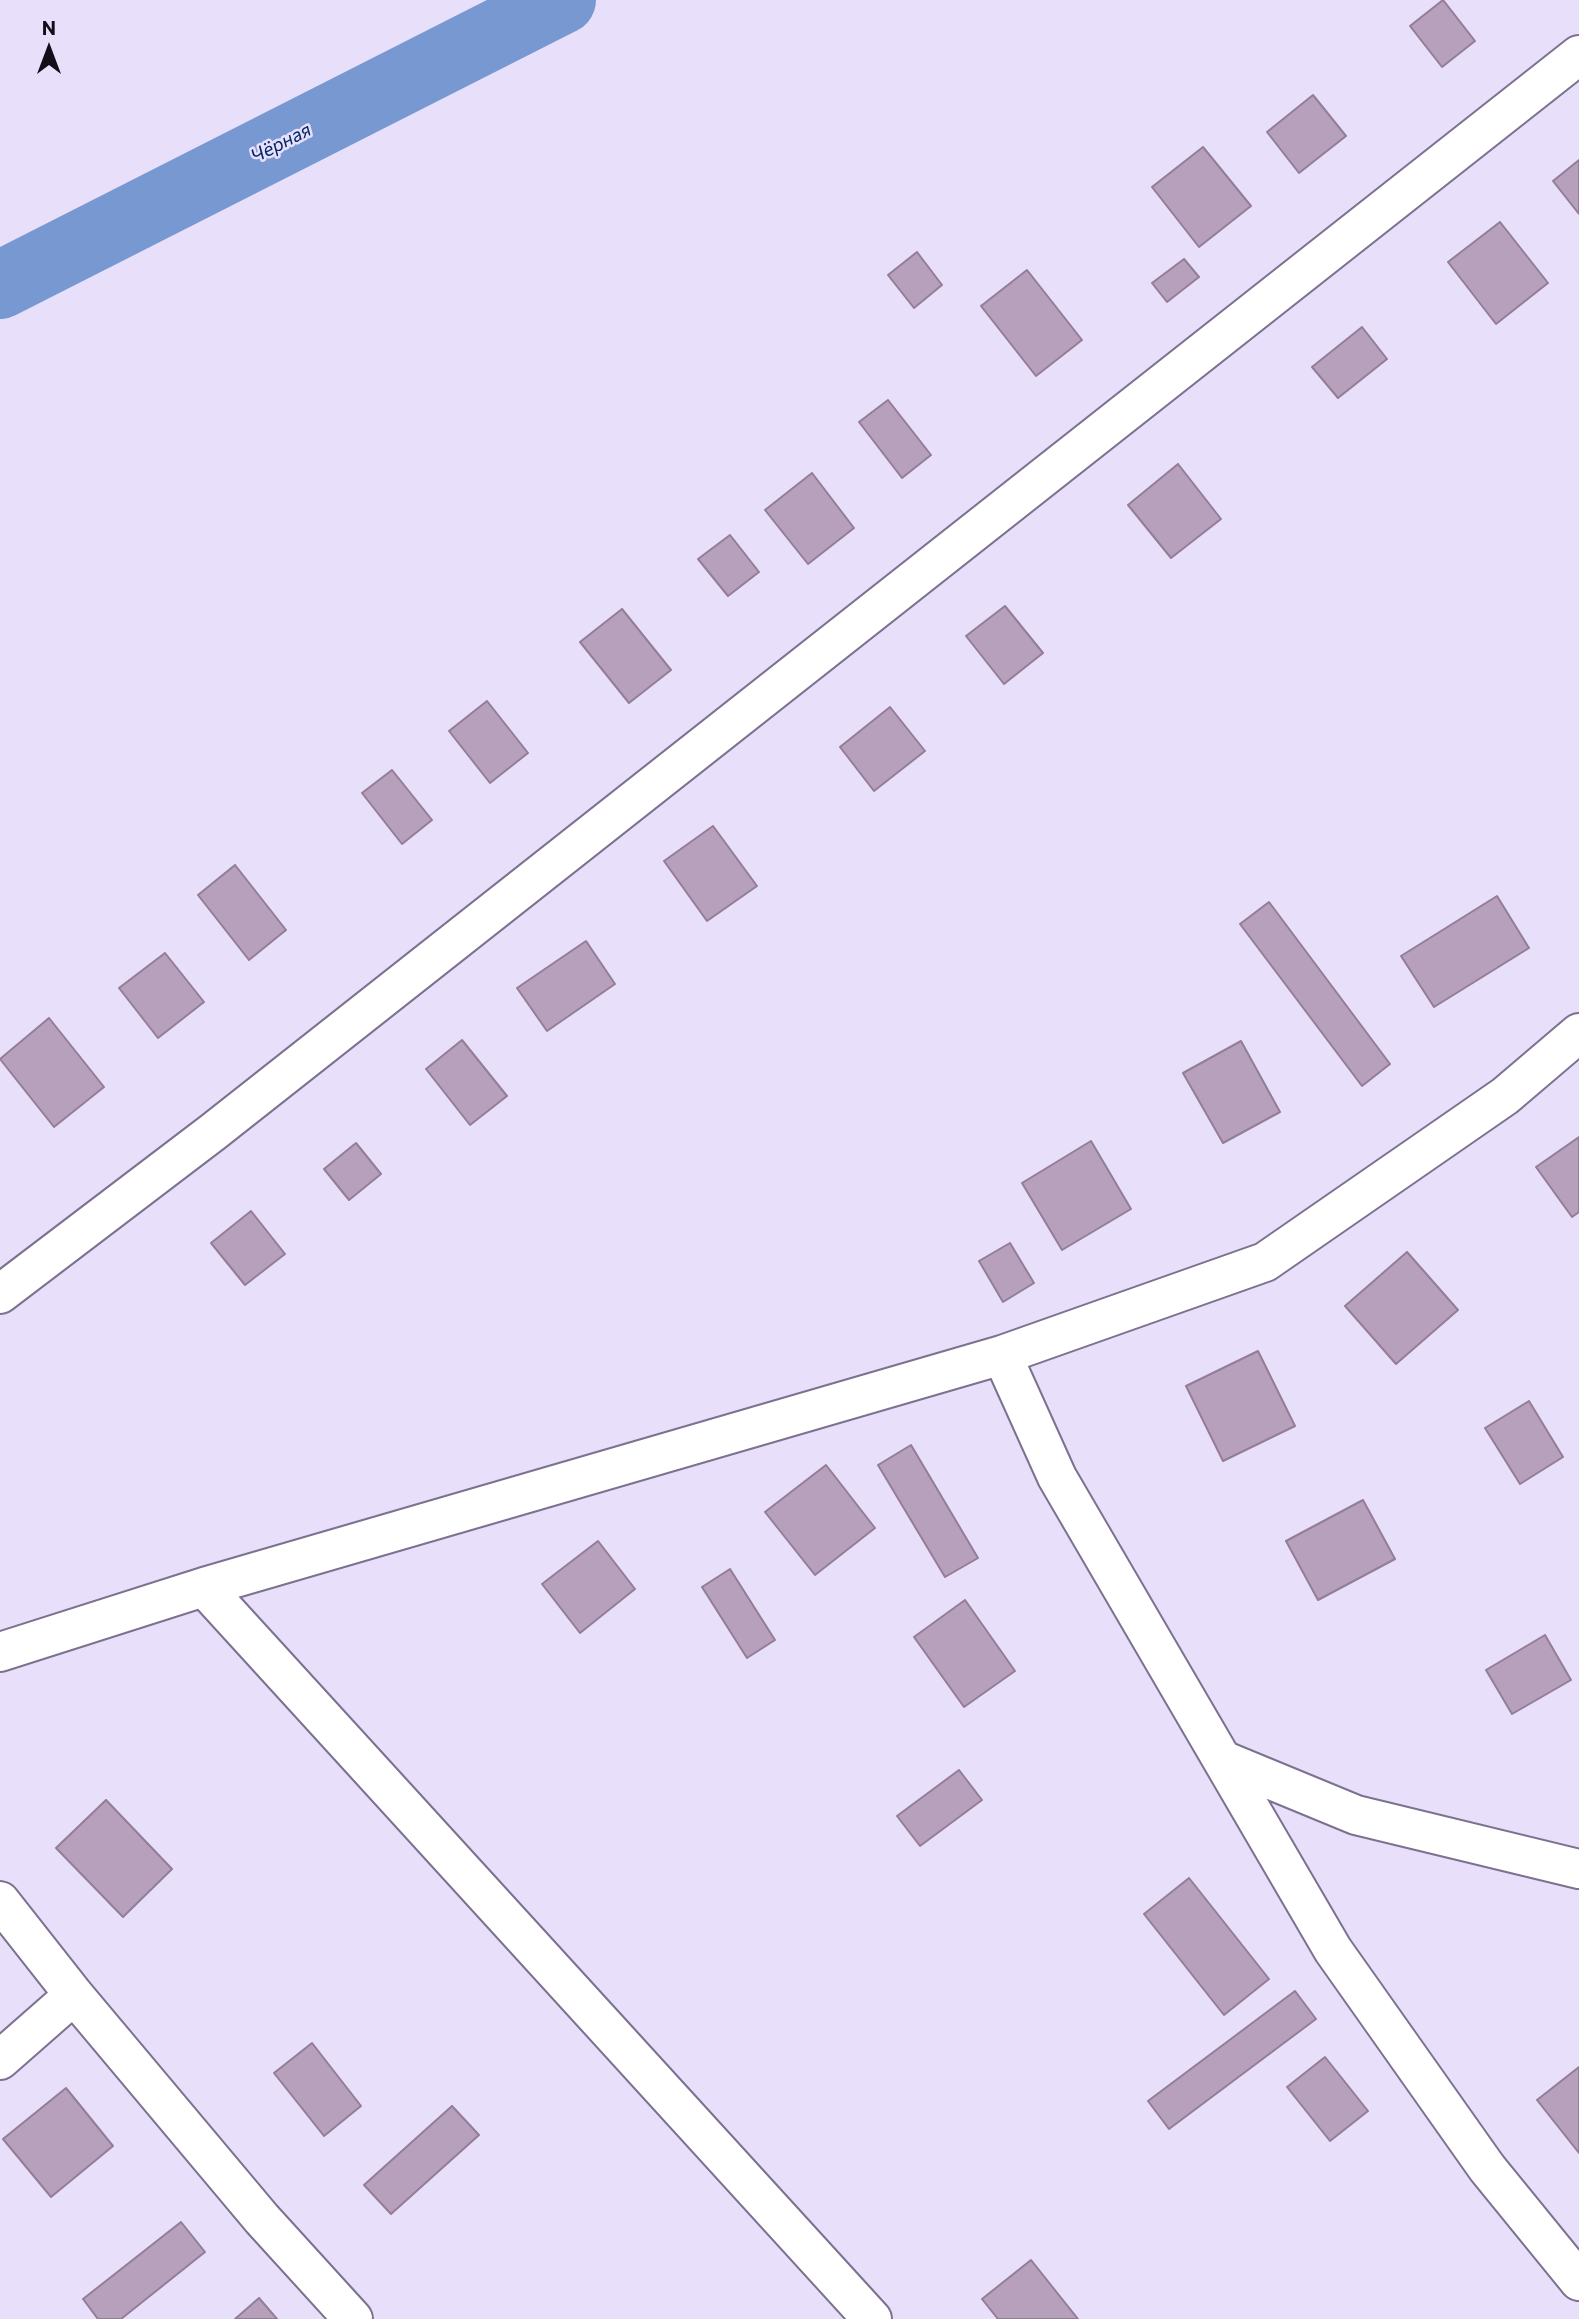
<!DOCTYPE html>
<meta charset="utf-8">
<style>
body{margin:0}
#map{position:relative;width:1579px;height:2319px;overflow:hidden;background:#e8dffa;font-family:Commissioner,sans-serif}
canvas{display:block}
.north{position:absolute;left:14px;top:14px;width:70px;height:70px;-webkit-text-stroke:5px #e8dffa;paint-order:stroke;rotate:0deg;font-size:19px;font-weight:700;line-height:28px;text-align:center;color:#120d19}
.north::after{content:'';display:block;margin:auto;width:24px;height:32px;background:#120d19;clip-path:polygon(50% 0,100% 100%,50% 72%,0 100%)}
</style>
<div id="map">
<canvas width="1579" height="2319"></canvas>
<div class="north">N</div>
</div>
<script>
const context = document.querySelector('canvas').getContext('2d');
context.lineJoin = 'round';
function poly(rows) {
  const path = new Path2D();
  for (const r of rows) {
    path.moveTo(r[0], r[1]);
    for (let i = 2; i < r.length; i += 2) path.lineTo(r[i], r[i + 1]);
  }
  return path;
}
function strokePath(path, color, width, dash) {
  context.strokeStyle = color;
  context.lineWidth = width;
  context.lineCap = dash ? 'butt' : 'round';
  context.setLineDash(dash || []);
  context.stroke(path);
}
function fillPath(path, color) {
  context.fillStyle = color;
  context.fill(path, 'evenodd');
}
function write(font, color, halo, rows, align = 'center') {
  context.font = font + ' Commissioner,sans-serif';
  context.lineWidth = 5;
  context.setLineDash([]);
  context.textBaseline = 'middle';
  context.strokeStyle = halo;
  context.fillStyle = color;
  for (const [text, x, y, turn = 0] of rows) {
    context.save();
    context.translate(x, y);
    context.rotate((+turn || 0) * Math.PI / 180);
    context.textAlign = isNaN(turn) ? turn : align;
    if (halo) context.strokeText(text, 0, 0);
    context.fillText(text, 0, 0);
    context.restore();
  }
}
const river = poly([
 [0,285,562,0]
]);
const building = poly([
 [1443,0,1475,41,1442,67,1410,26,1443,0],
 [1313,95,1346,136,1299,173,1267,132,1313,95],
 [1203,147,1251,206,1199,247,1152,187,1203,147],
 [1579,160,1579,214,1553,181,1579,160],
 [1500,222,1548,283,1496,324,1448,262,1500,222],
 [917,252,942,285,914,308,888,275,917,252],
 [1184,259,1199,277,1167,302,1152,283,1184,259],
 [1027,270,1082,340,1036,376,981,306,1027,270],
 [1362,327,1387,359,1338,398,1312,367,1362,327],
 [888,400,931,455,902,478,859,422,888,400],
 [1178,464,1221,519,1171,558,1128,505,1178,464],
 [812,473,854,528,808,564,765,510,812,473],
 [730,535,759,572,728,596,698,559,730,535],
 [1005,606,1043,653,1004,684,966,636,1005,606],
 [622,609,671,670,629,703,580,642,622,609],
 [487,701,528,753,490,783,449,731,487,701],
 [890,707,925,751,874,791,840,747,890,707],
 [392,770,432,820,402,844,362,793,392,770],
 [713,826,757,886,707,921,664,861,713,826],
 [235,865,286,930,249,960,198,895,235,865],
 [1497,896,1529,948,1434,1007,1401,956,1497,896],
 [1269,902,1390,1064,1362,1086,1240,924,1269,902],
 [586,941,615,984,547,1031,517,988,586,941],
 [165,953,204,1002,158,1038,119,988,165,953],
 [49,1018,104,1087,54,1127,0,1059,49,1018],
 [462,1040,507,1096,470,1125,426,1069,462,1040],
 [1241,1041,1280,1112,1223,1143,1183,1073,1241,1041],
 [1579,1137,1579,1212,1572,1217,1536,1167,1579,1137],
 [1091,1141,1131,1209,1062,1250,1022,1183,1091,1141],
 [356,1143,381,1174,349,1200,324,1169,356,1143],
 [251,1211,285,1254,245,1285,211,1243,251,1211],
 [1010,1243,1034,1283,1003,1302,979,1261,1010,1243],
 [1407,1252,1458,1310,1396,1364,1345,1306,1407,1252],
 [1258,1351,1295,1426,1223,1461,1186,1386,1258,1351],
 [1529,1401,1563,1457,1520,1484,1485,1428,1529,1401],
 [911,1445,978,1558,945,1577,878,1465,911,1445],
 [826,1465,875,1528,815,1575,765,1512,826,1465],
 [1363,1500,1395,1559,1318,1600,1286,1541,1363,1500],
 [598,1541,635,1589,580,1633,542,1584,598,1541],
 [730,1569,775,1640,747,1658,702,1587,730,1569],
 [965,1600,1015,1671,964,1707,914,1637,965,1600],
 [1545,1635,1571,1680,1512,1714,1486,1670,1545,1635],
 [959,1770,982,1800,920,1846,897,1816,959,1770],
 [106,1800,172,1869,123,1917,56,1848,106,1800],
 [1189,1878,1269,1979,1224,2015,1144,1914,1189,1878],
 [1295,1991,1316,2019,1169,2129,1148,2101,1295,1991],
 [312,2043,361,2106,324,2136,274,2073,312,2043],
 [1325,2057,1368,2111,1330,2141,1287,2087,1325,2057],
 [1579,2067,1579,2153,1537,2100,1579,2067],
 [66,2088,113,2146,51,2197,3,2139,66,2088],
 [452,2106,479,2135,391,2214,364,2185,452,2106],
 [181,2222,205,2252,121,2319,98,2319,83,2299,181,2222],
 [1031,2260,1078,2319,998,2319,982,2299,1031,2260],
 [259,2298,277,2319,235,2319,259,2298]
]);
const minor = poly([
 [1002,1355,1057,1477,1333,1950,1487,2168,1579,2281],
 [204,1587,872,2319],
 [0,1652,204,1587,1002,1355,1265,1262,1505,1096,1579,1033],
 [1225,1761,1356,1815,1579,1869],
 [0,1901,74,1995,262,2219,353,2319],
 [0,2060,74,1995]
]);
const tertiary = poly([
 [0,1294,213,1132,1579,55]
]);
const waterNames = [
 ["Чёрная",281,143,-27]
];
strokePath(river, '#7798d1', 68);
fillPath(building, '#b7a0bb');
strokePath(building, '#937d97', 2);
strokePath(minor, '#7c718f', 42);
strokePath(tertiary, '#7c718f', 42);
strokePath(minor, '#fff', 38);
strokePath(tertiary, '#fff', 38);
write('italic 19px', '#012667', '#e8dffa', waterNames);
</script>
